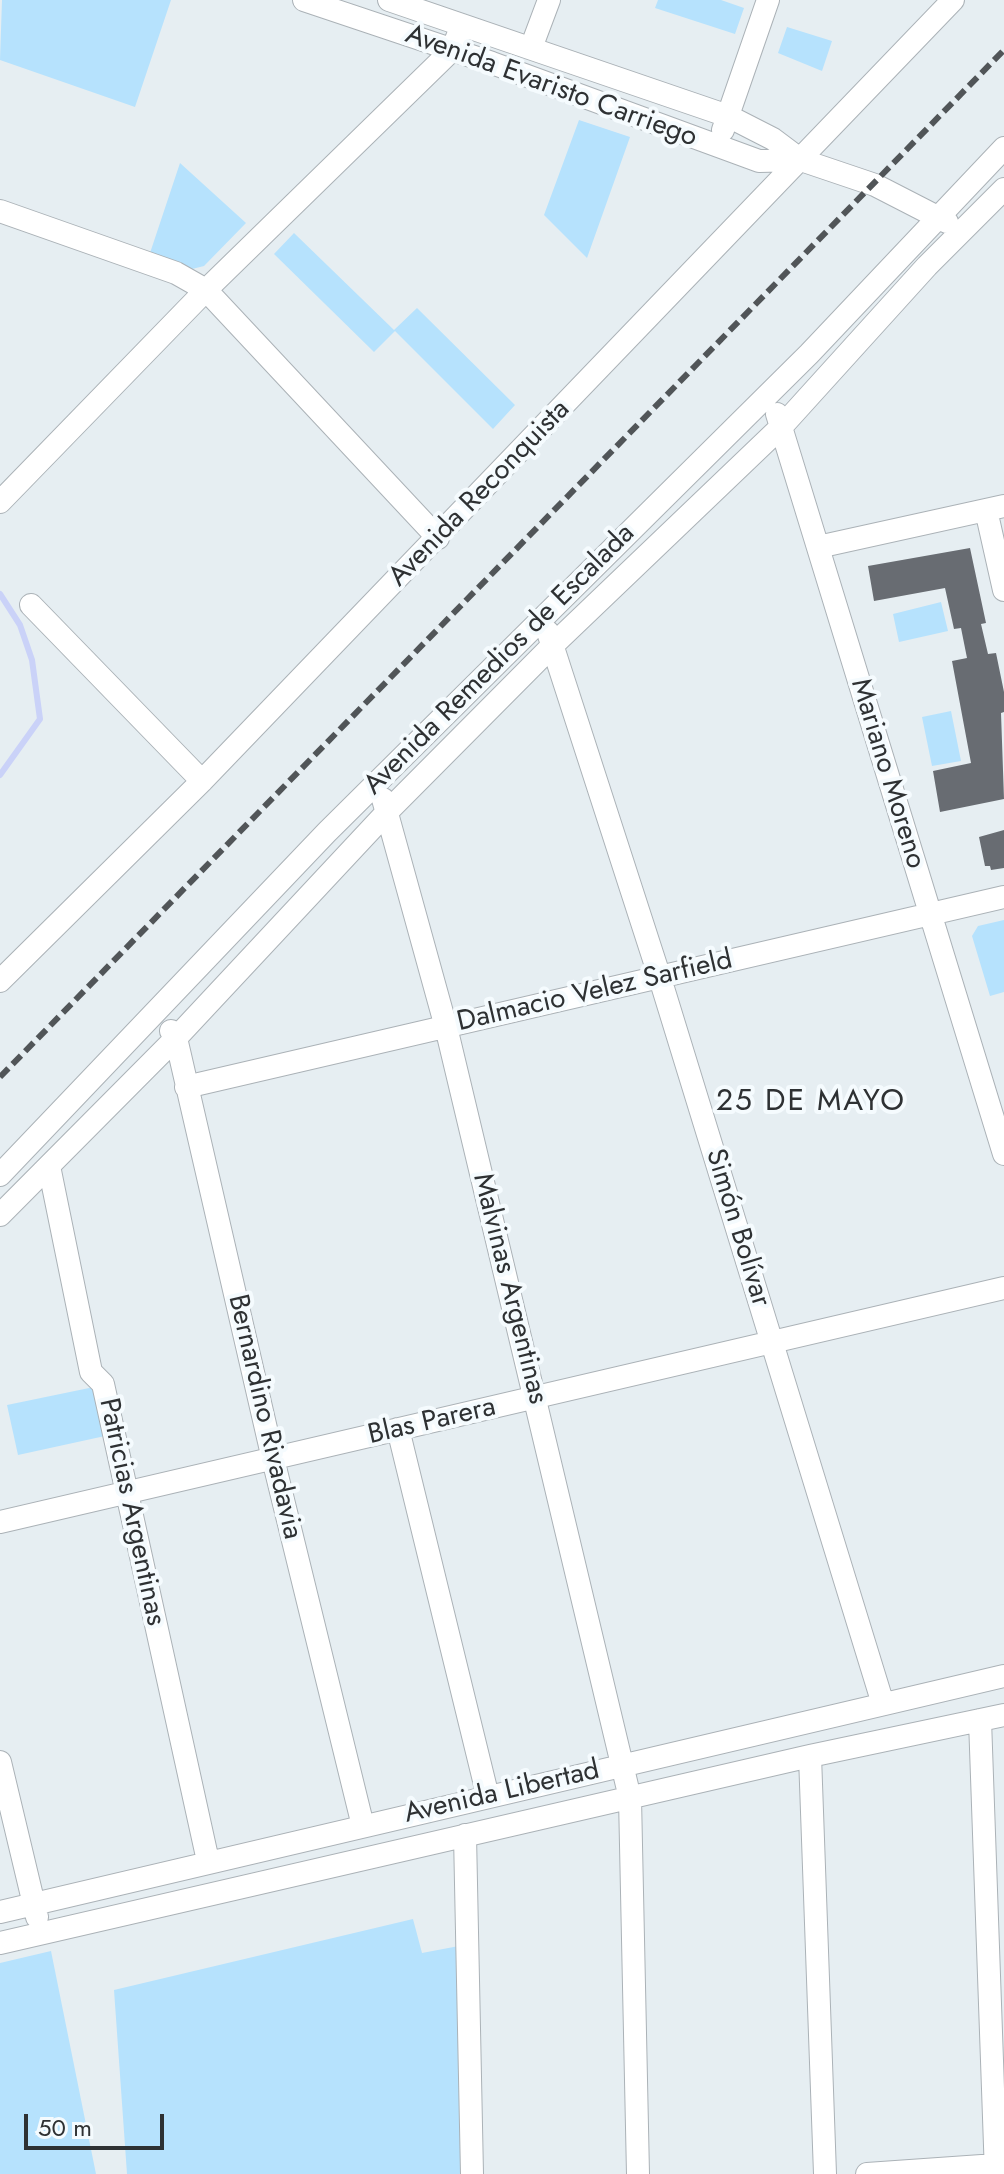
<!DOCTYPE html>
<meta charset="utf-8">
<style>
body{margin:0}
#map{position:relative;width:1004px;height:2174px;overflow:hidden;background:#e6eef2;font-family:Jost,sans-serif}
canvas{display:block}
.scale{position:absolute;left:24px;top:2114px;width:140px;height:36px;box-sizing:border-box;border:4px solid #2e3133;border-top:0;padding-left:10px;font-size:24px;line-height:28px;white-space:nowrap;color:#2e3133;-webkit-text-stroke:6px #f5fbfe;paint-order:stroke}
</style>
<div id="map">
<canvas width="1004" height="2174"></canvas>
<div class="scale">50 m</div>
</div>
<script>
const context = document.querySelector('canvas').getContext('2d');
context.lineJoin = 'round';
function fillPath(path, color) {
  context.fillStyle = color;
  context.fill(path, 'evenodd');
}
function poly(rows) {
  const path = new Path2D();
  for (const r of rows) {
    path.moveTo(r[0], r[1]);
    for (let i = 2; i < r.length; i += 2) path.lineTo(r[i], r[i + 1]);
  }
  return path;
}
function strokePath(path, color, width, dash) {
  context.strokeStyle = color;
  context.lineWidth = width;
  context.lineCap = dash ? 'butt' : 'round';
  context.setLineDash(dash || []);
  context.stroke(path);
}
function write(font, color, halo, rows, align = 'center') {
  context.font = font + ' Jost,sans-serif';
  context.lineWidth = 8;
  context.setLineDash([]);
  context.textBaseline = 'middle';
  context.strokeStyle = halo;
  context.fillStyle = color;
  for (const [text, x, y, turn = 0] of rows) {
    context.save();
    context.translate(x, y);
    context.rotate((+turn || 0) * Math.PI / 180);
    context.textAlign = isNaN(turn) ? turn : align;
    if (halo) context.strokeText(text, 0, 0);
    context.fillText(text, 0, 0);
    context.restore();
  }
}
const green = poly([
 [2,0,171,0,135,107,0,60],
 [658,0,721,0,744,8,735,34,655,8],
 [787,27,832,41,822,71,778,53],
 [579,120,630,137,587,258,544,215],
 [180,163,246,223,204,266,192,269,150,253],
 [294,233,394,330,417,308,515,405,493,429,395,331,374,352,274,254],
 [941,602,948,631,899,642,893,614],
 [951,711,961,761,932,766,922,717],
 [1004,920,1004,992,990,996,972,936,978,926],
 [94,1387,105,1436,18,1455,7,1405],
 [413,1919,422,1953,459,1946,464,2174,127,2174,114,1990],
 [51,1951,96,2174,0,2174,0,1963]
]);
const stream = poly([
 [0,594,20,625,32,660,40,719,0,775]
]);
const building = poly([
 [970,548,986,623,981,624,988,654,996,653,1004,692,1004,712,1001,713,1004,799,940,812,933,771,971,763,952,661,967,658,961,628,954,629,945,588,874,601,868,566],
 [1004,830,1004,868,991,870,990,866,985,866,979,837]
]);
const minor = poly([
 [304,0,492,63,759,161,801,160],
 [389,0,728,116,773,139,801,160,875,185,947,222],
 [531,48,549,0],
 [723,130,768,0],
 [0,211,176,273,206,290,438,538],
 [777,414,1004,1154],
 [0,502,206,290,452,50,462,25],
 [986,510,1004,590],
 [818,547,1004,506],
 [31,605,202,781],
 [548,632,659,975,883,1704],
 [383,799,446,1027,630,1798,638,2174],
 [0,981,202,781,953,0],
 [171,1031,176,1038,273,1459,363,1826],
 [186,1087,1004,897],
 [49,1166,91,1372,103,1384,208,1861],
 [0,1175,327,832,809,354,1004,148],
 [0,1215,176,1038,389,810,554,644,783,425,927,266,1004,189],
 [398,1429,488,1797],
 [0,1522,1004,1288],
 [980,1720,996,2174],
 [810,1756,825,2174],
 [0,1762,37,1917],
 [465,1835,472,2174],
 [0,1912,1004,1676],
 [0,1943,810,1756,1004,1715],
 [867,2174,996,2165]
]);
const rail = poly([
 [0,1077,1004,50]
]);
const streetNames = [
 ["Avenida Evaristo Carriego",551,87,20],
 ["Avenida Reconquista",480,494,-46],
 ["Avenida Remedios de Escalada",500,660,-45],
 ["Mariano Moreno",887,774,73],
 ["Dalmacio Velez Sarfield",595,992,-13],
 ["Simón Bolívar",737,1228,73],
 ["Malvinas Argentinas",509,1289,76],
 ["Bernardino Rivadavia",264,1417,77],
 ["Blas Parera",432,1422,-13],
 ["Patricias Argentinas",131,1512,78],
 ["Avenida Libertad",502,1793,-13]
];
const neighbourhoodNames = [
 ["25 DE MAYO",811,1103]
];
fillPath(green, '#b6e2fd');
strokePath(stream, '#cad2f8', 6);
fillPath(building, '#686c72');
strokePath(minor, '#abb2b7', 24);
strokePath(minor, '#fff', 22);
strokePath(rail, '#515558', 6, [12, 6]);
write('28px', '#2e3133', '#f5fbfe', streetNames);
context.letterSpacing = '2px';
write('30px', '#2e3133', '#f5fbfe', neighbourhoodNames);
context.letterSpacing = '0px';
</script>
